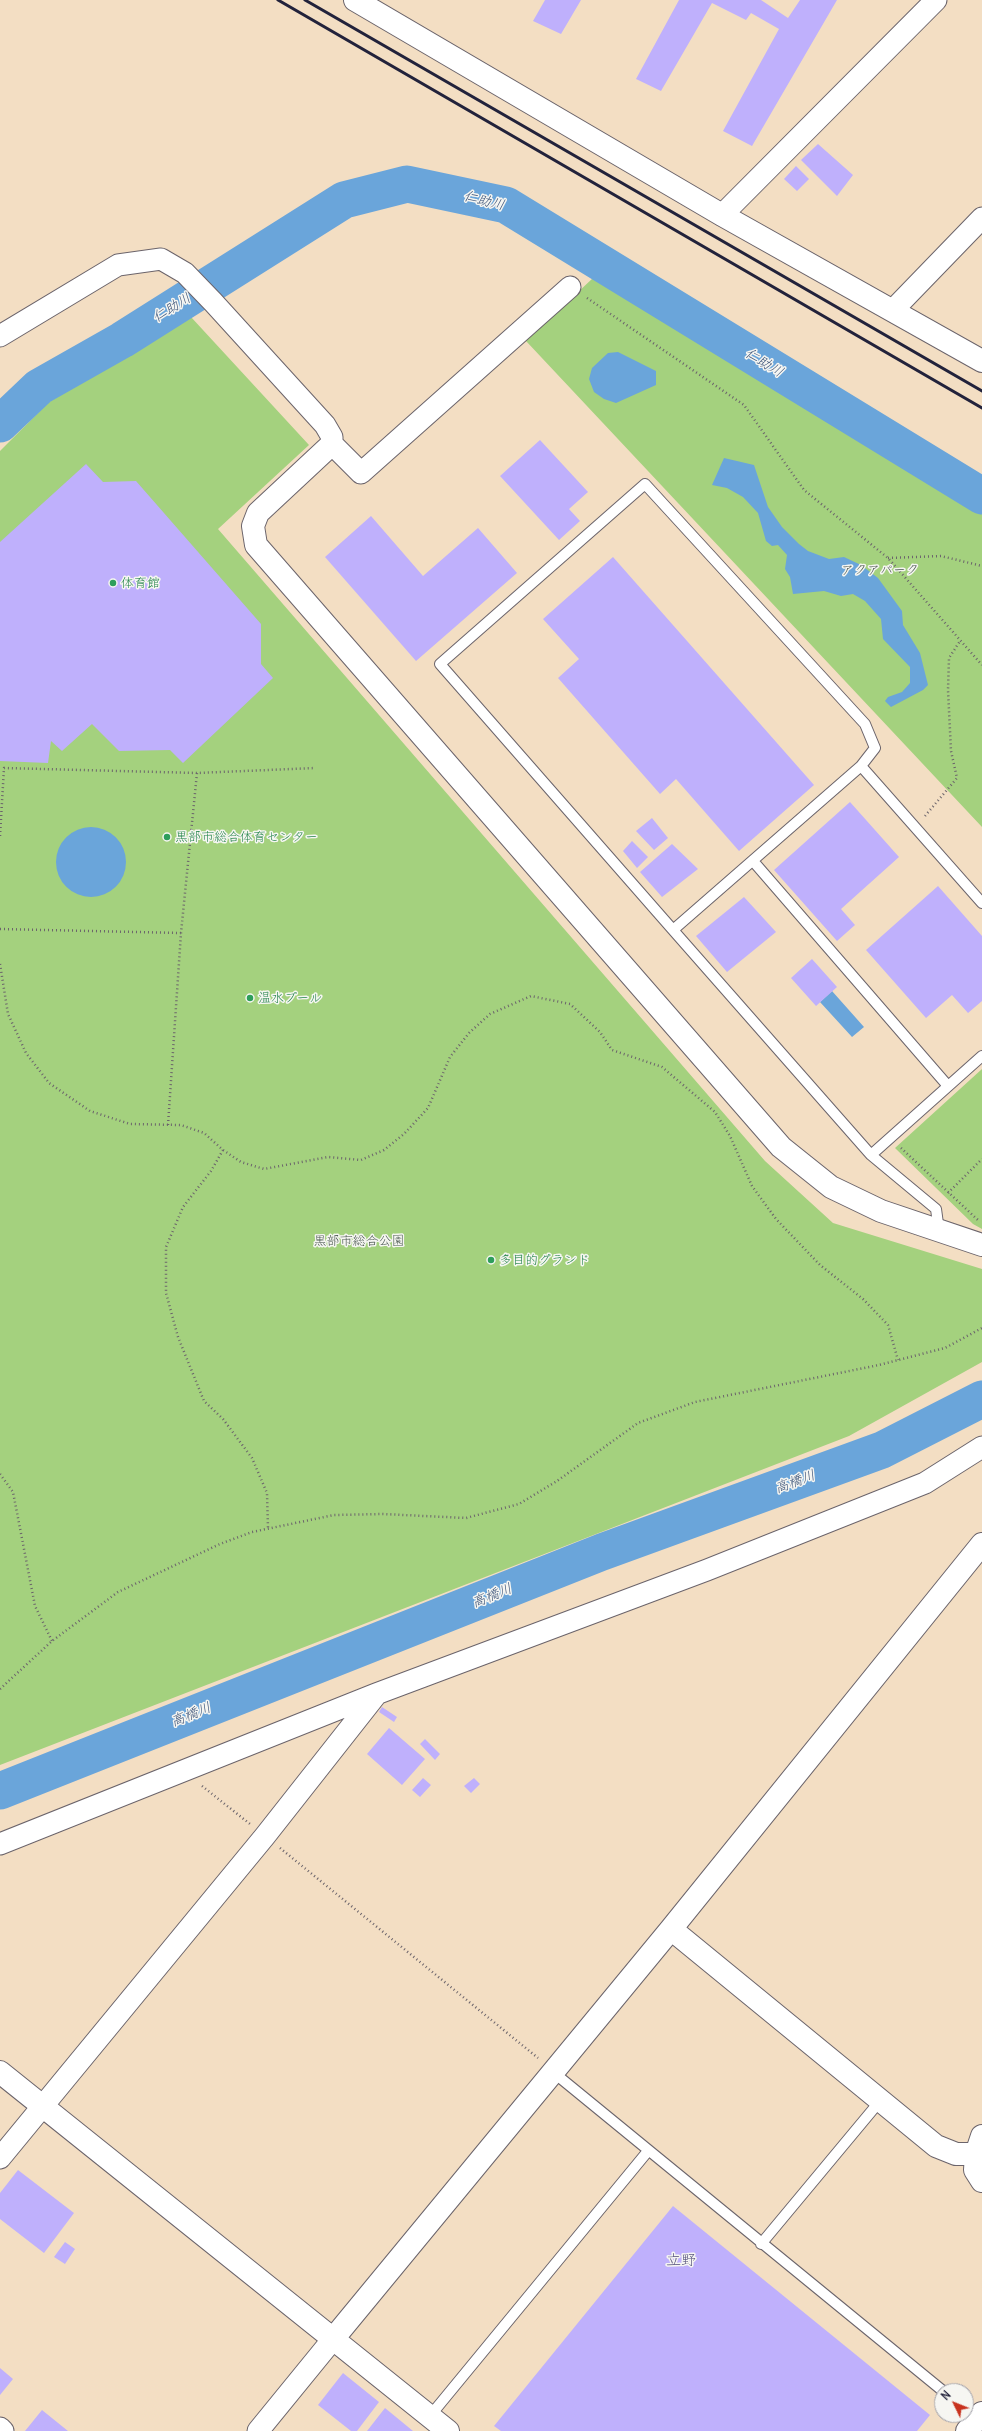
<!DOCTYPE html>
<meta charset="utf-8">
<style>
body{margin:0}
#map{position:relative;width:982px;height:2431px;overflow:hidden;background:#f3dec3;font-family:Delius,sans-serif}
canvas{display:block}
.north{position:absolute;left:934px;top:2383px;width:40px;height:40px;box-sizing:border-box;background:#f6f6f2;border:1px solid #a1a1a9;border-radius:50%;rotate:313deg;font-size:11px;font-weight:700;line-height:16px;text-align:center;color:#22223b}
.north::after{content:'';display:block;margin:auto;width:14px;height:18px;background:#c8321e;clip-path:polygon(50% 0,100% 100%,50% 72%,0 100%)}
</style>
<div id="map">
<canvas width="982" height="2431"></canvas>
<div class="north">N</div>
</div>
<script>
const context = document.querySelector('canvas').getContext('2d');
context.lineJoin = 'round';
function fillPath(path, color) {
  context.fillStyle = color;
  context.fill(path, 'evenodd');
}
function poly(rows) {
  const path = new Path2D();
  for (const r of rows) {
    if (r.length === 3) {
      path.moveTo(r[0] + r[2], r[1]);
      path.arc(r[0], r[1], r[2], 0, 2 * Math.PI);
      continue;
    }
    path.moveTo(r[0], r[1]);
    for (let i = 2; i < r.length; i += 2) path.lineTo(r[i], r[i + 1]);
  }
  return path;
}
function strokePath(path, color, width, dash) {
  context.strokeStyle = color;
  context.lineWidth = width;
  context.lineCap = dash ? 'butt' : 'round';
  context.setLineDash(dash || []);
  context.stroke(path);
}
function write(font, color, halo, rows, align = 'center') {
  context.font = font + ' Delius,"Klee One",sans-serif';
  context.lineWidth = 3;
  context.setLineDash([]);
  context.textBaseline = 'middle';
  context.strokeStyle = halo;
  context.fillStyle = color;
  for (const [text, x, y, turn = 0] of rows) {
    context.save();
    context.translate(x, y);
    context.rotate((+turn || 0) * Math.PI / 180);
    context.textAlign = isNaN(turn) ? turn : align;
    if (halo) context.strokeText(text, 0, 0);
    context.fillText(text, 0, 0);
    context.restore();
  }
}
const green = poly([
 [593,278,982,513,982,827,526,341],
 [191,317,309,445,218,529,765,1161,833,1223,982,1269,982,1362,849,1436,0,1765,0,451,49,402],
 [982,1069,982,1229,973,1224,895,1148]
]);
const water = poly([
 [618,352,656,371,656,385,616,403,604,399,594,392,589,379,592,368,608,353],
 [724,458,754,465,768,507,782,527,799,544,808,551,829,559,844,557,861,565,878,578,902,611,903,625,920,653,928,685,923,690,891,707,885,701,888,697,902,692,910,683,910,667,883,639,881,619,865,601,853,594,841,596,824,591,793,594,790,577,785,569,787,555,778,545,772,546,766,541,758,513,743,497,727,488,712,485],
 [91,862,35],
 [832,991,864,1027,852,1037,820,1002]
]);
const river = poly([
 [0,424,39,387,122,340,344,200,407,184,506,205,982,496],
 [0,1791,602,1552,882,1450,982,1399]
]);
const building = poly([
 [545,0,581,0,561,34,533,21],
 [679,0,761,0,788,18,800,0,837,0,752,146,723,131,779,29,751,13,746,20,712,3,661,91,636,79],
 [818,144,853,175,837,196,801,160],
 [796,166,809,179,797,191,784,179],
 [540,440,588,492,569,509,580,521,559,540,500,476],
 [86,464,103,482,136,481,261,624,261,664,273,678,183,763,170,750,119,751,92,724,62,751,51,741,48,763,0,761,0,542],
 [371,516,423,576,478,528,517,573,416,661,325,557],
 [613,557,814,785,739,851,676,779,660,794,558,678,579,659,543,619],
 [850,802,899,857,841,909,855,925,837,941,774,870],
 [652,818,668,838,654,850,636,831],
 [632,841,648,857,637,868,623,851],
 [672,844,698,869,662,897,640,872],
 [938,886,982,936,982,1001,968,1013,952,995,926,1018,866,950],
 [744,897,776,932,727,972,696,936],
 [812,959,837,987,816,1006,791,978],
 [382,1707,397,1717,394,1722,379,1712],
 [389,1728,425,1759,402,1785,367,1754],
 [425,1739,440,1754,435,1760,420,1744],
 [423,1778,431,1785,420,1797,412,1790],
 [474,1778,480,1784,471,1793,464,1786],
 [18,2170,74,2213,44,2253,0,2219,0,2193],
 [673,2206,930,2415,917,2431,501,2431,494,2426],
 [65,2242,75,2249,65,2264,54,2257],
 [0,2368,13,2379,0,2395],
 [343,2373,379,2402,357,2431,351,2431,318,2405],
 [385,2408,413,2431,367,2431],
 [42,2410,68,2431,25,2431]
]);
const path = poly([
 [587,298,744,405,804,490,888,558,982,665],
 [888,558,941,556,982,566],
 [925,816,957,778,951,751,948,690,949,658,960,641],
 [0,836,4,768,197,773,315,768],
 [0,929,181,933],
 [0,964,8,1014,26,1053,49,1083,90,1111,130,1124,181,1125,204,1133,223,1150,241,1162,264,1169,328,1157,361,1160,384,1150,404,1134,428,1108,450,1057,469,1033,490,1014,531,996,570,1004,600,1032,612,1050,662,1067,715,1112,730,1136,752,1186,776,1219,820,1265,863,1299,888,1325,898,1360],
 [168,1125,181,933,197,773],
 [901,1148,978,1220],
 [223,1150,211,1171,183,1207,166,1247,166,1293,178,1337,204,1401,223,1419,252,1458,267,1493,268,1528],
 [948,1193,982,1159],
 [0,1474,13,1492,35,1606,52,1641],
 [0,1689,52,1641,118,1592,220,1544,252,1532,334,1515,383,1514,466,1518,519,1504,557,1481,638,1423,695,1402,879,1365,945,1348,982,1328],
 [202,1786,250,1824],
 [280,1848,538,2058]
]);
const lane = poly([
 [861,766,982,903],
 [753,861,948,1086],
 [673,930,861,766,875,748,865,724,645,484,440,664,673,930,871,1155,936,1209,939,1231],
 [871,1155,982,1056],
 [553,2072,943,2391],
 [761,2244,880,2101],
 [966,2408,981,2414],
 [430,2416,648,2151]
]);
const street = poly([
 [722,215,936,0],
 [893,310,982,218],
 [0,336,118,265,161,259,185,273,213,302,325,425,332,437,332,444,361,473,570,287],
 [0,1844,376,1694,707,1570,925,1483,982,1447],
 [0,2158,265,1836,376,1695],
 [0,2428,3,2431],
 [258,2431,333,2339]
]);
const secondary = poly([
 [355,0,722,215,982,361],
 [332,444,258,513,253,526,256,545,781,1147,831,1187,881,1211,982,1245],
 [671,1929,936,2146,956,2154,976,2154],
 [0,2072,448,2431],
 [982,2136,976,2154,975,2170,982,2181],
 [333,2339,671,1929,982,1544],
 [967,2431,982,2413]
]);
const rail = poly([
 [278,0,982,408],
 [305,0,982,391]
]);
const markers = [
 [113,583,4,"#2e9e5b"],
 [167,837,4,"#2e9e5b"],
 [250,998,4,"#2e9e5b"],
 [491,1260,4,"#2e9e5b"]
];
const parkNames = [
 ["アクアパーク",880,570],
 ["黒部市総合公園",359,1241]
];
const leisureNames = [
 ["体育館",121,583],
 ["黒部市総合体育センター",175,837],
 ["温水プール",258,998],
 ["多目的グランド",499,1260]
];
const waterNames = [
 ["仁助川",484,201,14],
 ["仁助川",172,308,-32],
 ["仁助川",764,363,31],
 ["高橋川",795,1482,-20],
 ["高橋川",492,1596,-22],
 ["高橋川",191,1715,-22]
];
const quarterNames = [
 ["立野",681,2261]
];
fillPath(green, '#a4d17e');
fillPath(water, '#6aa5da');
strokePath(river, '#6aa5da', 37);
fillPath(building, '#bfb0fc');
strokePath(lane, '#6b646b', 12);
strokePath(street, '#6b646b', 23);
strokePath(secondary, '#6b646b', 24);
strokePath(path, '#6b646b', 2.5, [1, 3]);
strokePath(lane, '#fff', 10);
strokePath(street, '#fff', 21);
strokePath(secondary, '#fff', 22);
strokePath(rail, '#22223b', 3);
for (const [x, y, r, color] of markers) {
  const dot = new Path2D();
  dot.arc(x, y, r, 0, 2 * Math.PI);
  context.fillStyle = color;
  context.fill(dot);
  strokePath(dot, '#f6f6f2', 1.5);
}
write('13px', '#49574f', '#f6f6f2', parkNames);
write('13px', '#27864d', '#f6f6f2', leisureNames, 'left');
write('italic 14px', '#3f567b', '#f6f6f2', waterNames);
write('15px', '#59547f', '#f6f6f2', quarterNames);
</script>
